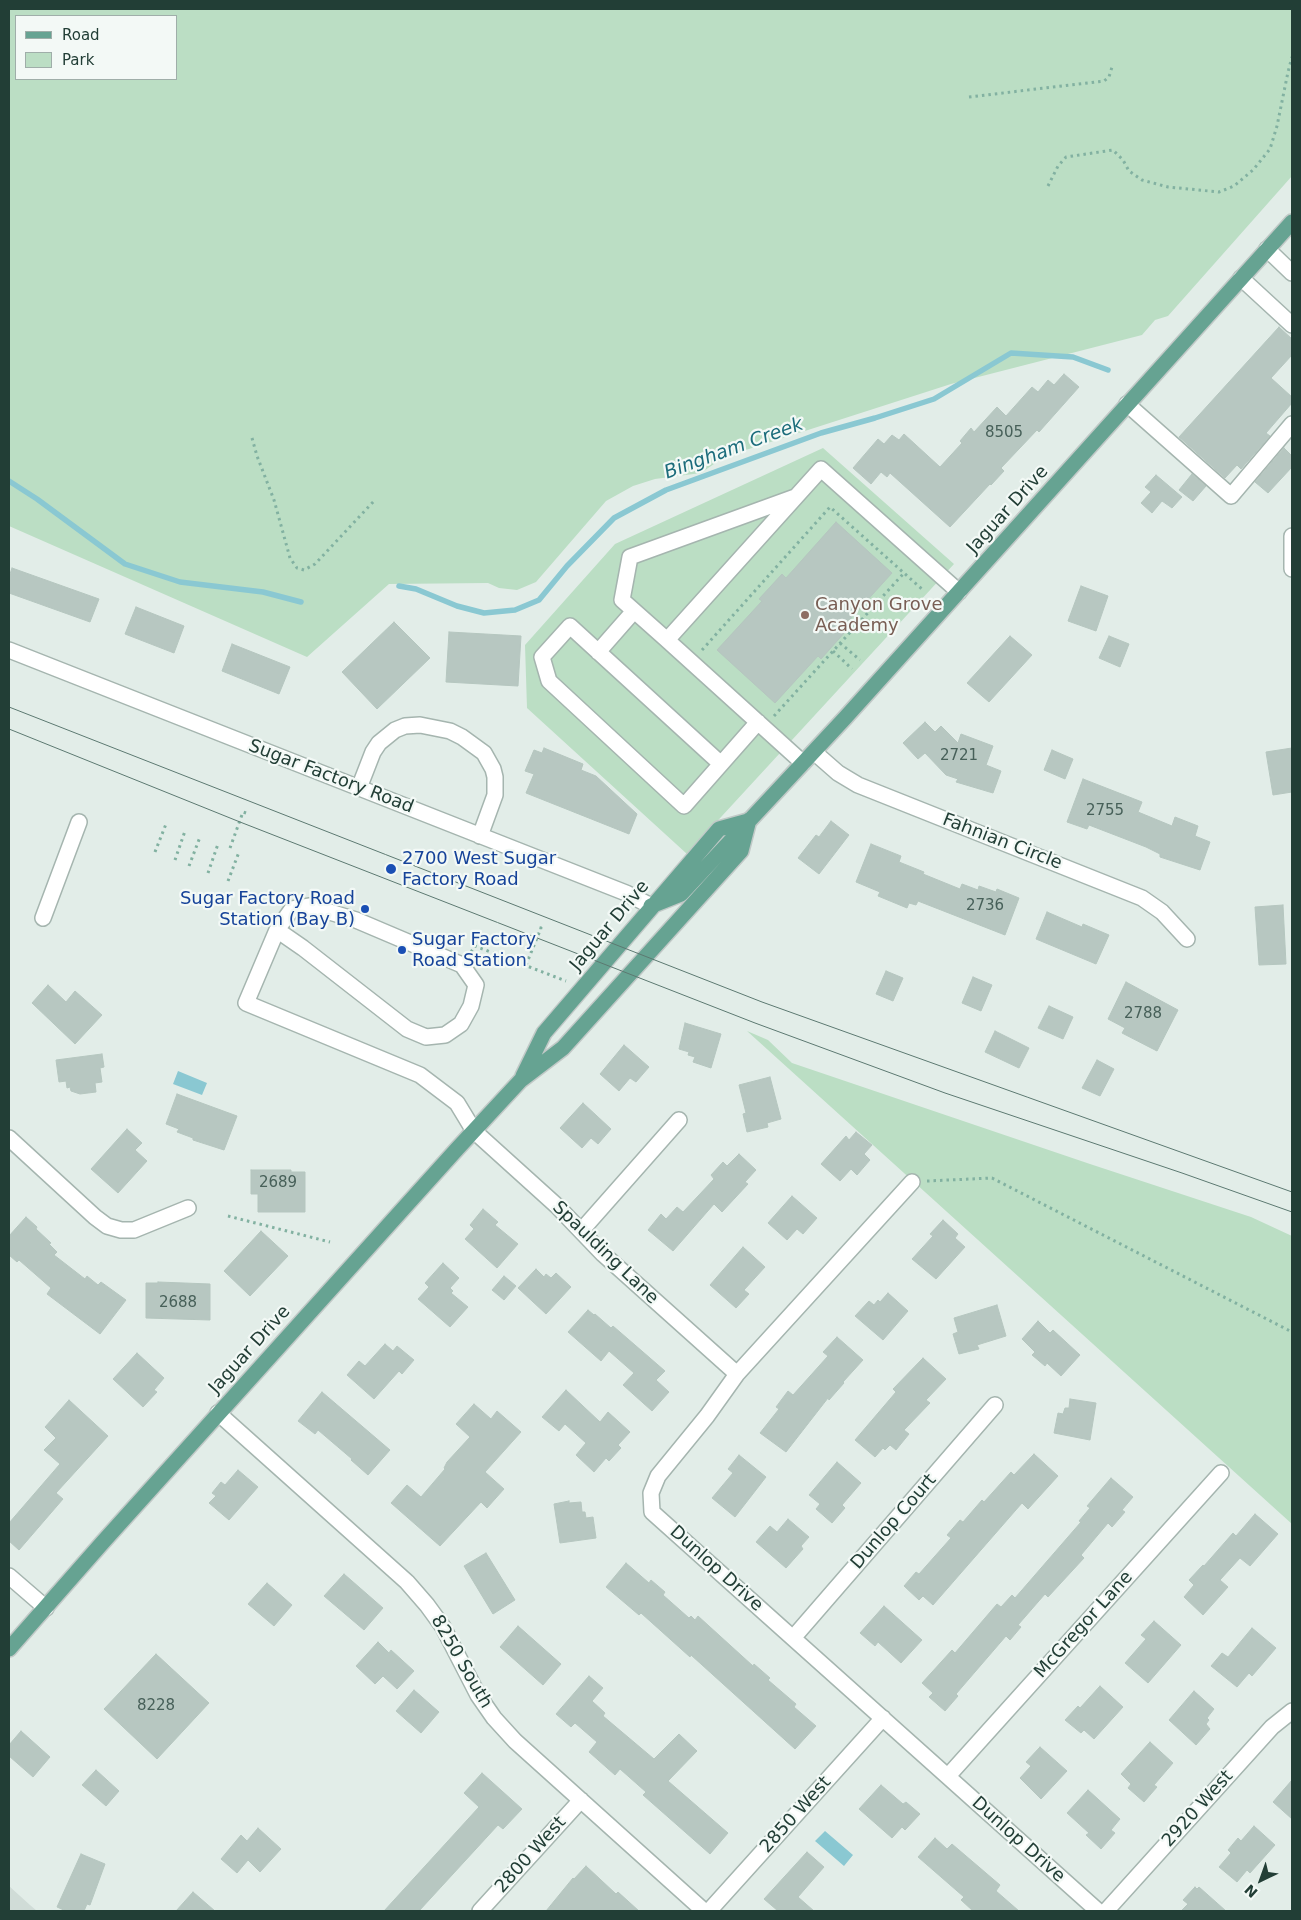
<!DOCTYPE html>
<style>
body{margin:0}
#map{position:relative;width:1301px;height:1920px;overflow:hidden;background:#e2ede8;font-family:"DejaVu Sans",sans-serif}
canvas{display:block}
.frame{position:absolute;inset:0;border:10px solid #223e36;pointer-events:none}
.legend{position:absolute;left:15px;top:15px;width:162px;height:65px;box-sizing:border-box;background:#f3f9f6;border:1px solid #9faea9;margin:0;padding:6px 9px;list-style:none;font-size:15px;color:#223e36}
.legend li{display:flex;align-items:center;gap:10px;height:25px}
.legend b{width:25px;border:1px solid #9faea9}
.north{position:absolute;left:1236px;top:1855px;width:50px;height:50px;-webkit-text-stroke:4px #f3f9f6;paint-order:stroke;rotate:222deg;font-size:14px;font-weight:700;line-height:20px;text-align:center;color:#223e36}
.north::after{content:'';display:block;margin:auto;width:18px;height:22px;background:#223e36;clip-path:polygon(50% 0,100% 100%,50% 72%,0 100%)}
</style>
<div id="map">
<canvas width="1301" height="1920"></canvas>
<div class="frame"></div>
<ul class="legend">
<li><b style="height:6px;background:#66a392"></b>Road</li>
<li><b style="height:14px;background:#bbdec4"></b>Park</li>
</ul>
<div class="north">N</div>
</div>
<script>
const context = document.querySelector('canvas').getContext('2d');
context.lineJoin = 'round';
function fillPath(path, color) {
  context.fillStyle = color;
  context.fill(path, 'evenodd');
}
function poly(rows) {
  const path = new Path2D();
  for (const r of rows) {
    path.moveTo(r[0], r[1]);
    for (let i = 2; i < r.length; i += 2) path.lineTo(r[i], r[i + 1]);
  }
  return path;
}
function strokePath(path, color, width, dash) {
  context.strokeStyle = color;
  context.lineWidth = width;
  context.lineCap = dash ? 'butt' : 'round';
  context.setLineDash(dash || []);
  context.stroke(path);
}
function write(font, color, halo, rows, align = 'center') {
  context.font = font + ' "DejaVu Sans",sans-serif';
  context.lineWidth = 4.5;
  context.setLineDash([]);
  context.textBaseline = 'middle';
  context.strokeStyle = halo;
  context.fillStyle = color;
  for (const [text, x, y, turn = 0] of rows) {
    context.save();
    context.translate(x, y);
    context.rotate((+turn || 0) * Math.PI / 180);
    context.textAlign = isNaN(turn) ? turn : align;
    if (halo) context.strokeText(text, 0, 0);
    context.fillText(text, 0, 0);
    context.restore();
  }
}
const built = poly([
 [9,1886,30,1905,37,1911,9,1911]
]);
const green = poly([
 [9,9,1292,9,1292,176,1168,316,1155,320,1142,335,951,384,724,457,701,473,655,479,633,486,606,501,536,582,517,590,499,588,488,583,389,584,307,657,9,526],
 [176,16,176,79,16,79,16,16],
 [823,448,954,564,687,854,527,708,525,645,615,544],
 [747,1031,768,1040,792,1063,1090,1164,1251,1217,1292,1236,1292,1524]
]);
const water = poly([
 [178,1071,207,1083,202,1095,173,1084],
 [825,1831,853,1855,844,1866,815,1841]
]);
const stream = poly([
 [9,481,37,499,125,564,180,582,263,592,301,602],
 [399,586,416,589,457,606,484,613,515,610,539,600,567,566,614,518,666,490,821,433,875,418,934,399,1011,353,1073,357,1108,370]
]);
const building = poly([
 [1279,327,1292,339,1292,355,1271,378,1292,397,1292,403,1266,433,1270,436,1241,469,1237,465,1225,478,1179,437,1279,327],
 [1064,374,1079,387,1039,432,1037,430,1001,468,1004,471,991,485,990,484,950,527,890,473,887,477,881,472,871,484,853,468,878,439,884,444,892,435,899,440,904,434,940,467,962,443,960,441,971,428,974,432,997,407,1006,416,1032,387,1038,392,1048,380,1054,385,1064,374],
 [1284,448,1292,456,1292,467,1268,493,1255,482,1284,448],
 [1192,474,1206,486,1193,501,1179,490,1192,474],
 [1156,475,1182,497,1172,508,1162,501,1152,513,1141,503,1151,492,1145,487,1156,475],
 [836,522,892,573,842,628,846,631,821,659,818,656,775,703,717,650,762,601,759,599,782,574,786,578,836,522],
 [12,568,99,599,90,622,9,593,9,577,12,568],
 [1081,586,1108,596,1096,631,1068,621,1081,586],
 [136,607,184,626,174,653,125,634,136,607],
 [394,622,430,658,377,709,342,672,394,622],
 [449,632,521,636,518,686,446,682,449,632],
 [1010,636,1032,655,989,702,967,683,1010,636],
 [1109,636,1129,644,1120,667,1099,658,1109,636],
 [232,644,290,667,279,694,222,671,232,644],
 [925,722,935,732,941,726,958,743,961,734,993,746,986,765,1001,771,993,793,956,782,958,779,946,775,925,753,918,759,903,743,925,722],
 [544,748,583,764,581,770,596,776,637,814,629,834,526,793,534,774,525,771,534,750,542,753,544,748],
 [1292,748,1292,792,1273,795,1266,752,1292,748],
 [1052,750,1073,759,1065,779,1044,770,1052,750],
 [1083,779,1142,802,1138,812,1172,826,1175,817,1198,826,1195,836,1210,842,1200,870,1160,857,1160,854,1146,847,1089,825,1087,829,1067,822,1083,779],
 [831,821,849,835,819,874,798,858,816,835,819,837,831,821],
 [871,844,901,856,899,862,924,872,923,874,960,889,962,884,978,890,979,886,996,892,997,889,1019,898,1005,935,918,901,916,905,909,903,907,908,878,896,880,892,856,882,871,844],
 [1283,905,1286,964,1259,965,1255,907,1283,905],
 [1047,912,1082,927,1083,924,1109,935,1096,964,1036,939,1047,912],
 [886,971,903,978,893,1001,876,994,886,971],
 [973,977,992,985,981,1011,962,1003,973,977],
 [1126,982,1178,1010,1157,1051,1122,1033,1125,1028,1108,1019,1126,982],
 [48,985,66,1002,75,991,102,1015,75,1044,32,1003,48,985],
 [1049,1006,1073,1017,1063,1039,1038,1028,1049,1006],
 [685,1023,721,1034,711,1068,693,1062,695,1057,688,1055,689,1052,679,1049,685,1023],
 [995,1031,1029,1048,1019,1068,985,1052,995,1031],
 [624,1045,649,1067,636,1082,630,1078,619,1091,600,1074,624,1045],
 [102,1054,104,1067,100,1068,102,1082,95,1083,96,1092,80,1094,71,1091,70,1087,67,1088,66,1081,59,1082,56,1060,102,1054],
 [1097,1060,1114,1069,1100,1096,1082,1088,1097,1060],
 [770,1077,781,1119,767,1123,768,1127,747,1132,743,1114,746,1113,739,1085,770,1077],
 [177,1094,237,1116,224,1150,193,1140,193,1138,177,1132,179,1129,166,1124,177,1094],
 [583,1103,611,1129,598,1144,591,1138,582,1148,560,1128,583,1103],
 [127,1129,142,1143,135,1150,147,1161,118,1193,91,1169,127,1129],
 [856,1132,872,1145,864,1154,870,1160,857,1175,851,1169,840,1181,821,1164,846,1136,849,1140,856,1132],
 [739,1154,756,1170,745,1182,748,1184,722,1212,714,1204,673,1251,648,1230,661,1214,666,1219,677,1207,683,1212,714,1179,711,1175,723,1162,727,1166,739,1154],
 [251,1170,291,1170,291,1172,305,1172,305,1212,258,1212,258,1194,251,1194,251,1170],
 [792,1196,817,1218,803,1234,797,1229,787,1240,768,1223,792,1196],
 [483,1209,498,1222,495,1225,518,1244,497,1268,465,1239,474,1229,470,1225,483,1209],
 [26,1217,37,1227,36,1229,51,1243,49,1244,57,1252,54,1255,85,1279,87,1276,98,1285,101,1282,126,1300,100,1334,47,1294,51,1288,19,1260,17,1262,9,1255,9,1236,26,1217],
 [943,1220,958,1234,955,1238,965,1247,936,1279,912,1259,933,1236,930,1234,943,1220],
 [261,1231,288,1256,250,1296,224,1271,261,1231],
 [743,1247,765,1267,744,1290,749,1294,736,1308,710,1285,743,1247],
 [443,1263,459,1278,450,1288,453,1291,451,1293,468,1307,450,1327,418,1299,429,1287,425,1283,443,1263],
 [536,1269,544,1277,546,1274,551,1278,556,1273,571,1287,546,1314,518,1288,536,1269],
 [504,1276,516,1286,504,1300,492,1290,504,1276],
 [158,1282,210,1284,210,1320,146,1318,146,1283,158,1283,158,1282],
 [888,1293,908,1311,883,1340,855,1316,869,1301,874,1305,878,1300,880,1302,888,1293],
 [997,1305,1006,1336,977,1345,979,1349,959,1354,953,1334,958,1332,954,1318,997,1305],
 [588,1310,594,1315,595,1314,611,1328,613,1326,665,1371,656,1380,669,1392,652,1411,623,1385,634,1373,609,1351,601,1361,568,1332,588,1310],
 [1038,1321,1050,1333,1053,1330,1080,1355,1061,1376,1047,1363,1045,1366,1032,1355,1035,1352,1022,1339,1038,1321],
 [837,1337,863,1360,843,1382,844,1383,829,1400,828,1398,786,1452,760,1433,779,1409,776,1407,788,1391,793,1395,828,1356,823,1352,837,1337],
 [385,1344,393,1351,397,1346,414,1360,402,1374,399,1371,374,1399,347,1375,359,1361,365,1366,385,1344],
 [137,1353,164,1378,154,1390,157,1392,143,1407,113,1379,137,1353],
 [923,1358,946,1379,926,1400,930,1403,904,1430,909,1434,896,1450,890,1445,885,1450,883,1448,875,1457,855,1440,896,1392,893,1389,923,1358],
 [566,1390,600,1422,608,1412,630,1432,618,1445,621,1448,609,1461,606,1458,594,1472,576,1455,586,1443,565,1424,559,1431,542,1417,566,1390],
 [322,1392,390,1450,368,1475,351,1460,352,1459,318,1430,315,1434,298,1421,322,1392],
 [1070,1399,1096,1403,1090,1440,1054,1433,1058,1413,1063,1414,1065,1408,1069,1408,1070,1399],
 [69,1400,108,1436,56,1493,63,1499,19,1550,9,1541,9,1523,60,1464,44,1450,56,1438,45,1427,69,1400],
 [474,1404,491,1419,497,1411,521,1432,485,1472,504,1489,487,1508,481,1502,440,1546,391,1503,407,1485,421,1497,445,1469,444,1468,447,1462,470,1437,456,1424,474,1404],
 [1034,1454,1058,1476,1028,1509,1022,1503,933,1605,923,1596,919,1600,904,1586,916,1572,919,1574,951,1538,947,1535,960,1520,963,1522,982,1500,984,1502,1011,1472,1014,1475,1034,1454],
 [739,1455,766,1477,735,1517,712,1498,733,1473,728,1469,739,1455],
 [837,1462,861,1483,842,1505,845,1508,832,1523,816,1509,820,1504,809,1495,837,1462],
 [238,1470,258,1487,229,1520,209,1503,216,1496,212,1493,221,1482,225,1485,238,1470],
 [1111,1478,1133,1497,1122,1510,1125,1512,1112,1527,1108,1523,1081,1555,1084,1558,1048,1597,1045,1594,1018,1625,1021,1627,1010,1640,1006,1636,956,1694,958,1696,945,1711,929,1697,933,1693,922,1683,952,1650,955,1653,997,1604,1001,1607,1012,1595,1015,1598,1081,1522,1079,1521,1090,1508,1087,1506,1111,1478],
 [569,1501,569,1503,581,1502,582,1512,585,1512,586,1518,593,1517,596,1538,560,1543,554,1504,569,1501],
 [1255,1514,1278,1534,1250,1566,1240,1558,1220,1580,1228,1587,1203,1615,1184,1597,1194,1585,1189,1580,1203,1565,1204,1566,1233,1533,1236,1536,1255,1514],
 [788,1519,809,1537,801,1546,803,1549,786,1568,756,1542,770,1526,777,1532,788,1519],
 [486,1553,515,1600,493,1614,464,1566,486,1553],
 [626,1563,649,1583,651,1580,665,1592,663,1595,689,1618,691,1616,695,1620,698,1616,753,1666,754,1664,770,1678,768,1680,796,1704,794,1707,816,1726,795,1749,691,1655,690,1657,641,1613,639,1615,606,1587,626,1563],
 [344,1574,383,1608,364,1630,324,1596,344,1574],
 [267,1583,292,1605,274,1626,248,1604,267,1583],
 [884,1606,922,1640,901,1663,878,1642,875,1646,860,1633,884,1606],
 [1154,1621,1181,1645,1148,1683,1125,1663,1146,1639,1141,1635,1154,1621],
 [518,1626,561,1664,543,1685,500,1647,518,1626],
 [1252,1628,1276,1648,1252,1676,1249,1673,1237,1687,1211,1666,1222,1653,1228,1657,1252,1628],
 [378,1642,389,1653,391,1650,414,1671,397,1689,383,1676,375,1684,356,1666,378,1642],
 [156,1654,209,1703,157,1759,104,1709,156,1654],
 [589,1676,603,1688,592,1701,605,1713,603,1716,654,1759,679,1734,697,1751,668,1781,728,1833,710,1854,643,1795,646,1792,620,1769,615,1775,589,1752,597,1742,575,1723,571,1727,556,1714,589,1676],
 [1100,1686,1123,1707,1094,1739,1084,1730,1081,1733,1065,1720,1078,1706,1080,1708,1100,1686],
 [414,1690,439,1712,421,1733,396,1711,414,1690],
 [1194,1691,1214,1709,1207,1718,1209,1720,1206,1724,1210,1729,1196,1745,1169,1720,1194,1691],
 [21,1731,50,1757,33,1777,9,1756,9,1745,21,1731],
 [1150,1742,1173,1763,1154,1785,1157,1787,1144,1802,1128,1788,1131,1784,1121,1774,1150,1742],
 [1040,1747,1067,1771,1041,1799,1020,1778,1031,1766,1026,1762,1040,1747],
 [96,1770,119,1791,106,1806,82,1785,96,1770],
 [482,1773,522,1809,503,1829,498,1825,419,1911,384,1911,479,1807,464,1793,482,1773],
 [1292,1780,1292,1819,1273,1802,1292,1780],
 [881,1785,903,1804,906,1802,920,1814,905,1830,902,1827,892,1838,859,1809,881,1785],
 [1088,1790,1120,1819,1111,1830,1115,1833,1101,1849,1086,1835,1089,1833,1067,1813,1088,1790],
 [1254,1826,1275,1845,1250,1873,1247,1870,1237,1882,1219,1867,1231,1853,1228,1850,1238,1838,1241,1841,1254,1826],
 [258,1828,281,1849,260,1872,248,1860,237,1873,221,1859,241,1835,247,1841,258,1828],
 [935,1838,947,1849,952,1844,1000,1885,996,1891,1019,1911,973,1911,961,1900,964,1897,918,1857,935,1838],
 [807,1852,824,1867,798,1897,814,1911,778,1911,764,1899,807,1852],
 [81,1854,105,1864,90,1905,87,1904,84,1911,66,1911,57,1907,81,1854],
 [586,1866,616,1894,618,1892,639,1911,546,1911,573,1878,574,1879,586,1866],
 [1195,1887,1197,1889,1199,1887,1226,1911,1181,1911,1188,1904,1183,1900,1195,1887],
 [193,1892,215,1911,176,1911,193,1892]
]);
const path = poly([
 [969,97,1104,81,1109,77,1112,67],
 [1048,186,1058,166,1066,157,1113,150,1123,160,1129,171,1142,180,1168,187,1219,192,1234,186,1253,170,1270,149,1277,126,1288,72,1292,57],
 [252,438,257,456,274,500,290,558,297,568,304,570,315,564,375,500],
 [840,643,860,660],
 [702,650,830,507,923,590],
 [833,651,852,669],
 [774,716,904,573],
 [230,848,243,812,249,814],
 [155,852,166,824],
 [175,860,185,831],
 [189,866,200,837],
 [208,873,218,844],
 [228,881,239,852],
 [471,952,475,946,566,981],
 [526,965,541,928,537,927],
 [927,1181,992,1178,1292,1332],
 [228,1216,330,1242]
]);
const minor = poly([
 [1267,249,1292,273],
 [1241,278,1292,325],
 [1127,404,1231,496,1292,424],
 [1292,536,1292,569],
 [667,640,622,600,630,557,795,497],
 [9,650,626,893,651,906],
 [598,652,634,611],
 [814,752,838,773,858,785,1142,898,1162,912,1187,939],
 [803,763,667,640,821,469,959,592],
 [721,764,570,626,542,657,549,681,684,806,758,722],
 [359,788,373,752,379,743,395,730,405,726,420,725,450,731,462,737,484,753,493,769,495,777,495,795,480,836],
 [43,918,79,822],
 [277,930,303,948,407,1029,426,1037,445,1035,461,1024,471,1006,476,985,462,965,356,920,310,906,292,909,277,930,246,1003,420,1075,457,1103,474,1131,557,1206,603,1254,737,1374],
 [9,1138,95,1217,107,1226,121,1230,134,1230,188,1208],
 [912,1182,737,1374,707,1416,658,1476,651,1493,652,1512,1098,1911],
 [581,1231,679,1120],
 [218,1413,407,1582,427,1605,443,1627,478,1695,494,1718,515,1741,704,1911],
 [9,1576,46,1608],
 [793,1638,995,1405],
 [948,1776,1221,1473],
 [480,1911,581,1800],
 [709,1911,883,1718],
 [1106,1911,1272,1727,1292,1711]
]);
const major = poly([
 [651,906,681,894,845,718,1292,222],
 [523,1076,544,1033,719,829,748,821],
 [9,1649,103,1542,457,1149,521,1080,563,1048,741,851,749,820]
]);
const tram = poly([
 [9,707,762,1002,1292,1192],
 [9,729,240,822,755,1023,945,1093,1182,1173,1292,1212]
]);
const markers = [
 [805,615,5,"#8d6e63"],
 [391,869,6,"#1a4fb4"],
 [365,909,5,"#1a4fb4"],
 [402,950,5,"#1a4fb4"]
];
const numberNames = [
 ["8505",1004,433],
 ["2721",959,756],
 ["2755",1105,811],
 ["2736",985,906],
 ["2788",1143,1014],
 ["2689",278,1183],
 ["2688",178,1303],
 ["8228",156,1706]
];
const streetNames = [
 ["Jaguar Drive",1008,510,-48],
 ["Sugar Factory Road",331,777,21],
 ["Fahnian Circle",1002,842,21],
 ["Jaguar Drive",610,926,-50],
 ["Spaulding Lane",605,1253,44],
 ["Jaguar Drive",250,1350,-48],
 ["Dunlop Court",894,1522,-49],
 ["Dunlop Drive",716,1569,42],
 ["McGregor Lane",1084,1625,-48],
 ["8250 South",461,1662,60],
 ["2920 West",1198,1809,-48],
 ["2850 West",796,1815,-48],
 ["Dunlop Drive",1018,1840,42],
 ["2800 West",531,1855,-48]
];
const educationNames = [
 ["Canyon Grove",815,605],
 ["Academy",815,626]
];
const transitNames = [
 ["2700 West Sugar",402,859],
 ["Factory Road",402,880],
 ["Sugar Factory Road",355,899,"right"],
 ["Station (Bay B)",355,920,"right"],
 ["Sugar Factory",412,940],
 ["Road Station",412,961]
];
const waterNames = [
 ["Bingham Creek",734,449,-20]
];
fillPath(built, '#d0dcd7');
fillPath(green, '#bbdec4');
fillPath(water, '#8ac8d2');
strokePath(stream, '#8ac8d2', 5.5);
fillPath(building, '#b7c7c1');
strokePath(building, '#b5c6bf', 1);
strokePath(minor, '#a5b5af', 18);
strokePath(major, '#c1c9c7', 18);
strokePath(path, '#82b1a1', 3, [2.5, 4]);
strokePath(minor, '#fff', 15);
strokePath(major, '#66a392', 15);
strokePath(tram, '#5c7971', 1);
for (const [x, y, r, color] of markers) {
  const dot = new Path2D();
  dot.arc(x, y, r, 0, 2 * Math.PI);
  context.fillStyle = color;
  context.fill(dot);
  strokePath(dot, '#f3f9f6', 2);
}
write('15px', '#476059', null, numberNames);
write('18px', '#223e36', '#f3f9f6', streetNames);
write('18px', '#785e54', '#f3f9f6', educationNames, 'left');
write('18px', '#164399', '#f3f9f6', transitNames, 'left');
write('italic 19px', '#1b6c7b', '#f3f9f6', waterNames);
</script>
